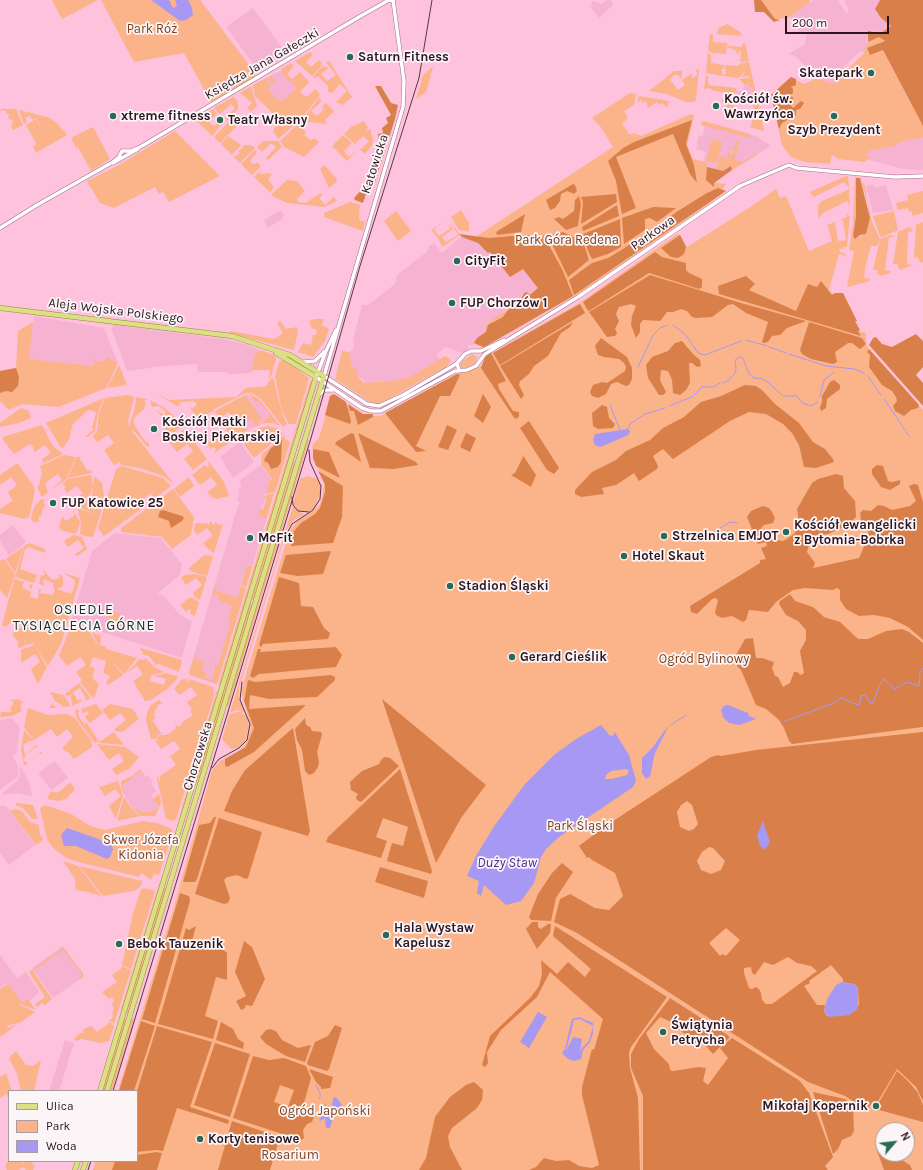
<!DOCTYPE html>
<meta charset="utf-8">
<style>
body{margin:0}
#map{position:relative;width:923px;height:1170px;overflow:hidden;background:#fec2dc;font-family:Karla,sans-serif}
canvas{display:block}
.legend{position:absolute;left:8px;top:1090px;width:130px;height:72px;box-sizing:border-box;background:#fbf5f7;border:1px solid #a89ca1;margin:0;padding:5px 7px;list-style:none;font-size:12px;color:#2b1620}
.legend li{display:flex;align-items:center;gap:8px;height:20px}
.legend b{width:20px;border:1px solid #a89ca1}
.north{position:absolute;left:875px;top:1122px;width:40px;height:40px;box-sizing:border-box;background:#fbf5f7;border:1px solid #a89ca1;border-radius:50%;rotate:62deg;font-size:11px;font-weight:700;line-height:16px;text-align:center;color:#2b1620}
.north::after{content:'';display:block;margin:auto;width:14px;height:18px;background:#2a6956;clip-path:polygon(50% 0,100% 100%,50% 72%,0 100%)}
.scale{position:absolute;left:785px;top:16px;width:104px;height:18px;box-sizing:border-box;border:2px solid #2b1620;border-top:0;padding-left:5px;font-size:12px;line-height:14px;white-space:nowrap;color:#2b1620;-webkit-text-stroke:3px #fbf5f7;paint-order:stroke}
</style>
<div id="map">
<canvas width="923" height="1170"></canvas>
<ul class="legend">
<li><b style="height:5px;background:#dddf86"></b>Ulica</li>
<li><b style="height:11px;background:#fbb389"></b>Park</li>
<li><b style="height:11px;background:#a798f3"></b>Woda</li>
</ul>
<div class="north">N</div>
<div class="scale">200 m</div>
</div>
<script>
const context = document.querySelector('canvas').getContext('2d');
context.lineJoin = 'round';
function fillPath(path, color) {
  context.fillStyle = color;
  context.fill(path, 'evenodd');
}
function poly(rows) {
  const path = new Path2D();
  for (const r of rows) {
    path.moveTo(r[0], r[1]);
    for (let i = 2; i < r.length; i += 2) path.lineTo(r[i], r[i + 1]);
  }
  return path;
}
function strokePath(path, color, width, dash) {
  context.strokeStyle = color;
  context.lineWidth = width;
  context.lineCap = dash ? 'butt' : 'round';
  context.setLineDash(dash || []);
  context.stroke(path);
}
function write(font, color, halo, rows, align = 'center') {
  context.font = font + ' Karla,sans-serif';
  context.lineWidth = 3.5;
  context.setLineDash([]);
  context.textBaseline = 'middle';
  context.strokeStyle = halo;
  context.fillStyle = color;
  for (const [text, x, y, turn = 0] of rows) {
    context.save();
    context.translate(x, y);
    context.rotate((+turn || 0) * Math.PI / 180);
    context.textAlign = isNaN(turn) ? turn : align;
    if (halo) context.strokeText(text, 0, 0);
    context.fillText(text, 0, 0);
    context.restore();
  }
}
const built = poly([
 [607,0,611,0,613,5,599,18,590,6,593,5,591,3,593,1,602,4],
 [814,0,838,0,846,13,849,11,844,0,880,0,875,9,881,18,891,26,881,33,872,30,867,38,867,48,864,53,861,51,853,58,836,75,833,85,816,83,821,77,814,71,810,77,804,68,807,65,804,65,797,57,789,54,805,44,807,31,800,33,789,15],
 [253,8,285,52,261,69,257,69,226,27],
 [280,71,282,71,298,88,297,116,253,85],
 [744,85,753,86,752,100,744,103,735,101,734,106,731,105,735,91,743,92],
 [705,121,756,136,771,146,742,163,724,171,707,167,704,159,706,152,696,149,699,135,703,136],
 [923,131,923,170,903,169,867,159,867,149],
 [873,184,874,188,886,185,893,210,873,213,866,186],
 [281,210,284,215,282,217,283,219,267,228,264,220],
 [462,236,474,238,523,269,538,288,531,294,526,291,523,293,517,304,494,318,486,324,486,330,473,345,468,345,468,349,462,353,446,347,436,355,440,359,413,376,393,381,364,383,364,380,357,376,358,368,355,370,352,365,349,352,354,348,353,340,362,305,368,305,395,284,397,275,428,251,429,246,434,243,442,253],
 [34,316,104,328,118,363,94,366,28,359],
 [115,325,223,339,245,344,260,350,254,355,252,373,230,374,225,372,198,372,197,364,151,367,150,368,127,371,111,328],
 [248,394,255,403,259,401,270,416,246,431,227,404],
 [242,440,243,447,253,460,253,463,233,478,220,457],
 [261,465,271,479,266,482,269,486,268,491,263,495,267,497,258,515,266,518,252,566,247,565,237,597,242,600,217,684,190,675,189,672,238,505,242,503,238,502,239,489,241,488,240,480],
 [13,525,26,542,9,556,0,541,0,535],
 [115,533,161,538,182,564,180,575,158,593,165,597,180,615,192,621,182,658,71,622,92,551],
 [12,718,20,728,17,753,13,756,18,766,18,776,0,790,0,720],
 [55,761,68,778,51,790,38,773],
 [20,765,30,784,32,796,14,793,3,795,3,793,19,779],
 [141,771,146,777,148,775,153,782,151,784,156,791,151,795,159,807,153,811,141,812,133,808,124,794,123,785],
 [0,806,6,806,35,845,9,865,0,853],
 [63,946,83,974,83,977,53,998,32,968],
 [0,955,17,978,26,972,39,991,39,993,25,1004,22,1003,7,983,0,988],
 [65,1040,74,1043,59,1091,49,1091]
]);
const green = poly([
 [52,0,98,0,62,19],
 [101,0,200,0,255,73,255,77,211,102,184,53,134,62],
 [761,0,809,0,810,2,786,19,783,18,775,20],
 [727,24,740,32,742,36,716,34,719,28],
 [710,33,713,35,713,42,727,43,726,54,713,53,708,50],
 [879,37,885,41,867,49,883,50,923,126,923,137,900,142,894,146,868,151,867,156,870,157,865,162,838,159,832,155,830,164,805,162,791,157,782,145,771,95,791,77,804,84,815,79,822,80,833,84,864,53,868,42],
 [728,43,728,46,742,47,743,43,745,43,749,61,740,62,741,51,739,51,738,55,735,50,727,47],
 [310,52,313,54,306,62,311,67,319,60,322,63,321,67,312,76,295,61],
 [708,52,711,55,711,63,724,65,724,69,721,69,723,76,706,73],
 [329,61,352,97,343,105,336,102,347,91,340,84,332,93,328,92,328,86,318,76,315,78,313,77,323,66,329,68,321,74,327,81,336,75,326,62],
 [749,62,764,130,763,131,750,127,755,113,752,100,753,87,748,86,748,84,744,85,739,79,749,78,749,76,741,77,744,75,745,70,743,74,738,78,724,76,724,74,726,74,725,65,737,66,742,63],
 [291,63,294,66,287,74,292,79,300,72,309,82,300,92,306,97,316,89,320,95,301,119,296,117,279,119,255,96,253,85,271,76,276,81,272,84,269,80,265,84,269,82,271,85,268,89,275,98,276,97,281,102,297,88,284,76,281,69],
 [433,67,426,92,416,99,423,75,431,68],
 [699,68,696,100,694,102,686,102,667,94,649,91,674,71,682,71,682,78,681,79,678,75,674,75,670,80,678,90,685,85,682,80,692,73,692,77,694,77,697,75,697,72,695,71],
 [706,75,708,77,708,83,710,85,736,88,737,91,735,91,731,104,734,106,729,121,726,120,727,116,725,116,728,107,721,101,723,99,730,100,732,94,711,90,711,88,704,89],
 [251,86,257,106,251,112,247,108,252,103,240,93],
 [630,93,636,94,634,105,624,111,628,118,622,124,630,135,634,133,641,136,691,114,694,116,687,145,693,159,701,161,706,161,707,167,716,169,720,156,726,157,724,170,727,158,730,159,727,157,728,151,729,153,733,153,734,149,730,148,729,150,730,146,734,148,736,142,739,142,735,160,743,162,756,154,757,155,732,170,731,166,715,183,726,184,714,200,583,291,483,348,473,343,486,330,486,325,494,318,517,304,526,291,531,294,537,288,523,269,514,275,500,253,474,238,613,147,600,126,592,118],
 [639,96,664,100,671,102,667,104,669,106,667,107,661,103,659,105,657,102,648,108,646,101,643,103,641,100,637,103],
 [233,97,237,100,238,109,227,121,225,119,235,108,231,104,220,114,214,108],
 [319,98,322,101,321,102,311,111,317,116,324,109,322,107,326,103,334,111,325,120,327,124,301,121],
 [1,109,16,109,23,125,13,130,11,127,13,120,8,119,9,114,6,113,6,111,3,110,1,112],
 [213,109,217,114,209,122,214,126,220,120,223,123,212,136,196,120],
 [19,110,27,112,22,115,28,112,50,118,58,124,67,135,36,153,33,147,36,144,26,125,36,119,47,138,36,118,32,120,30,116,25,118,27,122,24,124],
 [297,119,299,121,278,139,273,131,278,122],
 [230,121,237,126,220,143,214,137],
 [364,121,368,128,365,132,370,129,373,140,372,146,365,154,358,148,361,149,369,141,363,136,355,144,344,134,351,127],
 [702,121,750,134,750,138,701,125],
 [298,124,306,132,304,134,310,140,315,138,319,142,304,157,288,149,290,147,288,149,284,147,280,141],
 [93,127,110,159,91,171,78,147,76,148,71,138],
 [175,131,220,176,169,202,163,192,159,194,155,187,114,208,100,203,87,181,119,165],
 [343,135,352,143,344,151,349,157,358,150,347,161,332,146],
 [228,136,241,145,232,155,221,144],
 [712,139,722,142,717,163,706,161],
 [263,141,278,141,282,147,268,160,266,158,276,147,271,143,262,152,257,147],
 [245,145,251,145,255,148,240,163,233,156,238,155,240,152,238,152],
 [255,150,257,152,250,161,254,165,257,162,261,166,252,175,241,164],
 [324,165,336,178,337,182,329,188,320,169],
 [260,171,259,172,261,174,270,173,272,175,268,179,274,188,270,192,254,177],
 [846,176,848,176,849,188,844,182,814,197,811,194,810,192],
 [855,177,861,178,862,183,864,183,872,222,880,239,877,246,871,246,865,269,864,278,870,279,870,281,847,287,854,251,849,250,853,224],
 [856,178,860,178,868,204,870,219,866,234,856,238,853,235,856,216],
 [287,180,297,181,305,191,297,199,299,202,305,203,321,193,322,195,319,198,325,205,334,197,337,201,324,207,287,203,272,196,271,195],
 [776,189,780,198,786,196,809,251,832,241,827,223,828,225,837,221,835,223,838,241,846,240,843,221,840,220,847,217,846,214,847,213,847,215,850,216,850,214,847,247,843,247,843,249,839,249,840,252,846,254,845,258,844,255,839,254,829,290,842,303,858,331,866,333,866,344,869,349,923,410,923,1170,93,1170,96,1161,137,1161,137,1091,118,1091,173,910,212,770,220,761,240,750,246,743,251,727,241,691,290,530,298,520,314,510,319,506,322,498,324,484,317,465,315,449,312,449,313,444,319,438,332,395,363,416,381,416,454,375,481,366,485,357,581,302,677,234,680,235,687,247,749,208],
 [883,1130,907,1130,907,1154,883,1154],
 [850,189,849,193,847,194,849,194,850,206,847,201,825,212,818,218,820,222,818,218,818,205,822,201],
 [923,191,923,213,912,216,912,211,909,212,908,208,898,210,896,203,908,200,907,195],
 [350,202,360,205,359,218,361,221,365,221,363,231,324,217,324,213],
 [461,210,469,223,469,232,459,230,451,217],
 [396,211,411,231,398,241,384,221],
 [894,211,898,230,882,237,880,236,873,216],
 [448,218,460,235,442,247,438,238,431,230,446,220,434,229,439,236,450,229,449,224,453,229,442,237,446,242,458,235],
 [923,222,923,262,920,263,918,257,914,258,916,225],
 [910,227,913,231,908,232,907,264,913,265,900,270,897,264,893,264,898,232],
 [891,235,895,237,889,237,885,270,891,271,890,273,881,276,877,274,878,270,873,270,880,239],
 [315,319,324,319,322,325,329,329,325,341,313,357,298,352,303,343,311,345,313,335,317,334,316,329,312,329,309,321],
 [280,321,286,329,297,327,298,331,294,350,229,333,230,331,274,339,283,333,277,323],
 [33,322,29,359,94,366,95,355,96,361,104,362,107,357,118,363,106,388,59,407,22,404,9,410,0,401,0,371,16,368,18,331],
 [260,350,274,355,276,359,271,377,269,380,270,370,252,370,254,355],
 [342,351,349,352,352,365,355,370,358,368,357,376,364,383,393,381,410,377,445,356,449,358,451,361,446,367,385,401,377,404,370,402,335,379],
 [472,354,477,357,476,363,466,368,461,368,460,363],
 [283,359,309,378,296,424,289,424,282,411,275,377,279,362],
 [119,365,127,385,107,388],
 [273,377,282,413,287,424,283,427,261,399,252,393,246,393,214,409,213,413,212,411,200,420,188,406,192,409,197,404,194,401,182,402,179,404,180,405,177,406,152,391,169,400,236,397,246,388,267,386,268,382],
 [311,379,312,383,221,684,218,686],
 [249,393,260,400,280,426,273,423,263,423,250,429,255,424,251,418,242,424,246,430,248,430,233,440,225,427,234,420,229,412,219,419,215,411,245,395,262,419,257,420,259,424,270,416,259,401,255,403],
 [127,395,134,397,128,421,129,427,135,407,136,397,148,399,144,401,146,404,144,409,135,417,133,422,141,436,146,442,149,443,149,446,147,447,135,432,131,430,174,484,163,476,139,468,121,465,120,462,114,465,104,450,114,443,108,435,97,442,93,436,97,431,99,412,105,398],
 [104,398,98,412,95,431,88,437,85,437,94,429,92,428,96,413,93,411,88,410,71,426,73,427,71,430,70,437,64,447,61,448,46,423],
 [150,400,165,408,183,425,162,442,160,441,165,432,166,422,156,410,164,415,166,412,159,406,152,407],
 [21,408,29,411,31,418,19,423,0,427,0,423],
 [42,425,53,446,63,454,41,464,43,461,42,459,51,453,45,445,35,452,33,449,34,448,30,444,14,454,3,440,3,437],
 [268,426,279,429,283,434,254,458,245,446,244,437,260,428],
 [185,429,207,459,193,470,184,459,193,451,187,444,177,452,169,442],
 [222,432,229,443,214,453,216,449,214,447,211,449,206,442,208,440,209,442],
 [284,435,285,439,290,442,275,492,265,494,268,491,267,489,269,485,267,482,272,479,261,464,262,454],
 [280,441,283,445,281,450,281,462,278,467,271,469,265,458,271,448],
 [307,439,309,440,229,705,226,707],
 [64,455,75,457,67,479,49,491,62,480,58,474,45,483,48,492,42,497,37,487,39,485,42,473,40,466],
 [76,457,80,457,80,459,87,470,89,471,90,469,92,473,68,478],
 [294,460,295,466,254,600,252,599],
 [209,462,224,482,229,496,217,499,213,498,207,492,217,485,211,477,200,485,192,475,205,465,207,467,209,466,208,463],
 [16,464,18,464,33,485,35,491,29,517,25,519,0,513,0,509,12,501,14,504,8,492,17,485,11,477,0,485,0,475],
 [122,466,163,478,171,486,154,499,151,494,154,491,136,504,128,495,136,506,140,502,144,507,104,536,98,528,116,469],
 [91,475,93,485,91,494,75,506,72,502,83,493,77,486,67,493,64,488,66,487,63,484,61,485,68,479],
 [308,476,317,479,321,485,321,491,314,509,308,512,302,512,297,509,293,503,300,479],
 [94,477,102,482,104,497,92,496],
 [189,477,194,486,180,497,174,489],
 [173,489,194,517,191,535,172,549,162,537,121,532,121,528],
 [274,493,246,587,241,585,247,565,252,566,266,518,258,515,260,509,263,509,267,498,263,496],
 [91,497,104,498,100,516,76,506],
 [41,499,45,500,43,502,46,507,43,507,44,510,42,509,42,516,40,515,38,520,40,521,36,522,38,523,32,521,31,518,34,507],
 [293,506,299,512,305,514,295,519,287,529,239,688,239,700,245,713,237,710,230,713],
 [72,508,80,522,77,532,74,534,61,530,59,527,62,516,66,521,75,515],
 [77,508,100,516,93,537,84,536,80,534,81,521],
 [210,521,212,522,212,524,215,525,215,522,218,523,218,525,223,524,214,553,207,548,203,543,213,536,207,528,197,535,194,531,195,524,197,523,210,524],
 [73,535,82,537,87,549,77,556,75,554,84,548,78,540,68,547,64,541],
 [29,543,45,549,45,553,28,547,25,550,20,569,37,575,34,583,15,577,24,546],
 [23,547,15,573,6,559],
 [204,555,213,556,207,576,193,572,188,569],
 [3,559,5,560,15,575,7,598,0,590,0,561],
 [45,567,44,570,49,577,50,576,50,578,55,580,56,578,59,579,60,577,58,576,60,574,63,578,63,586,57,589,71,594,74,588,75,580,63,573,80,578,61,644,48,666,33,643,24,646,28,635,23,647,19,648,17,645,19,643,12,634,22,627,16,619,5,627,2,625,14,580,16,579,33,585,31,589,29,588,30,584,24,582,23,585,23,588,31,592,30,597,38,599,39,589,41,589,40,593,53,595,55,589,53,587,53,583,44,579,43,583,46,586,39,584,41,575,44,576,45,573,43,572],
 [195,574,207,577,200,600,195,597,193,593,202,585,196,578,186,585,181,577,185,575],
 [215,585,216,591,237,598,241,586,246,588,217,684,190,675,189,672,195,656,196,659,208,663,211,662,210,667,210,664,203,662,202,667,203,671,206,672,205,678,213,680,215,665,216,663,216,665,218,665,231,622,228,620,232,606,219,600,218,595,212,593],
 [190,597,199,602,195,616,190,614,191,611,189,609,187,612,185,611,180,605],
 [251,604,253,606,199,783,195,785,249,605],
 [109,611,120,613,118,630,106,628],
 [71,626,90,632,100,649,92,632,101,636,100,645,106,647,106,649,137,658,124,674,110,660,123,675,108,685,106,683,110,676,103,673,106,661,93,657,90,666,95,669,92,678,99,684,94,698,92,697,80,682,82,680,76,672,86,665,80,657,67,666,59,656],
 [34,645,47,667,38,684,31,669,40,662,35,654,23,662,21,661,21,650],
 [141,648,182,660,179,672,159,664,156,665,149,656,142,654,143,651,140,651],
 [145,658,156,668,148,665,165,672,151,675,150,681,164,685,166,679,154,676,166,673,177,676,177,679,167,689,151,700,145,701,133,681,143,674,137,666,126,673,137,662,138,659,144,660],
 [182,679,186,679,189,683,189,679,213,687,214,696,176,819,173,821,166,819,157,778,158,777,160,783,160,776,176,765,170,756,180,749,174,741,161,749,155,740,157,740,160,743,157,739,158,735,165,735,170,733,176,728,175,723,178,727,183,723,180,724,193,715,190,711,192,710,187,702,197,695,191,687,179,695,174,689],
 [79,683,91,698,84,701,86,699,80,688,73,692,78,701,81,699,82,701,72,706,71,695,67,696,65,694],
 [216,689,217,693,209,725,187,798,178,821,215,697],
 [50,692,64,695,71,706,53,708,49,708,52,704,57,708,63,706,55,701],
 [18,699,23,702,20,706,22,711,12,716,0,717,1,712,12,712,10,710,14,701,11,702,11,700],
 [159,700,163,704,159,704,156,707,158,708,155,710,154,716,156,717,152,721,154,721,154,723,162,734,165,734,158,734,156,739,151,739,146,720,147,713,150,706],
 [96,704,103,713,90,723,86,719,85,716,89,714,87,711,83,714,81,709],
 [110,704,133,709,139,719,122,732,115,731,115,729,126,720,120,713,110,720,102,710],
 [28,708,48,715,67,714,75,718,91,740,92,747,74,759,68,752,65,751,62,748,73,737,67,729,57,737,51,729,34,740,24,727],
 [75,710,79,710,78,714,81,720,85,725,86,722,98,740,101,741,114,732,124,745,100,743,98,741,95,743,77,719],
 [237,712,241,712,247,717,249,726,244,744,238,748,231,749,222,739,229,715],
 [24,730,34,741,30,741,23,745,25,754,33,748,35,745,39,748,34,747,34,749,25,754,26,757,23,756,25,758,23,760,25,762,26,761,27,764,39,755,40,752,42,752,42,753,26,765,24,765,21,750],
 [97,744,125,747,139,757,129,769,116,775,112,769,124,761,119,753,109,760],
 [140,769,144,774,141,771,123,785,124,794,133,808,141,812,153,811,159,807,153,799,159,794,161,803,155,816,141,816,133,809,122,791,121,781,132,776],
 [69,781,75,789,66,799,59,801,47,799,51,791,57,793,70,783],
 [118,781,123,796,116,819,109,806,121,796,115,789,105,796,99,787],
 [124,797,132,809,140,816,117,821],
 [16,803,33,805,38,819,32,819,24,809,16,805],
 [45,805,71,814,90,826,105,830,143,821,157,823,170,828,173,831,159,875,154,874,151,880,142,873,139,877,74,861,65,857,53,848,47,839,40,808],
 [15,809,22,811,30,822,39,825,40,837,42,835,43,840,37,845,40,839,36,845,10,811],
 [63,861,78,866,102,897,94,893,92,895,92,893,77,890,76,892,75,879],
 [79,866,142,881,142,884,139,888,134,891,103,896],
 [160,881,161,881,123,1008,120,1012],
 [144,888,155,891,131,969,122,965,133,913,141,890],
 [163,888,167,889,127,1015,126,1011],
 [63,948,83,973,83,977,79,980,82,974,63,950,33,971,52,999,45,1005,42,1003,38,1006,39,1009,35,1004,45,997,29,972],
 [122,966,131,970,114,1024,109,1019,112,1019,113,1014,110,1013,113,1012,114,1007,111,1005,114,1001,112,997,109,999,102,992,117,982,112,975,121,969],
 [8,984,22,1003,28,999,36,1010,17,1003,24,1007,19,1012,25,1007,35,1012,18,1024,17,1023,7,1026,8,1028,18,1024,0,1037,0,989],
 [124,1019,127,1020,105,1091,102,1091],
 [132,1019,134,1019,133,1024,112,1091,109,1091],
 [108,1020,114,1026,109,1041,101,1043,82,1039,75,1041,74,1039,80,1033,85,1033,82,1030,91,1026,97,1032,109,1023],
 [16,1051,26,1065,33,1066,41,1060,34,1091,21,1091,17,1074,9,1058],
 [6,1073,12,1091,9,1091,9,1098,6,1094,0,1098,0,1077],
 [9,1161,18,1162,21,1161,22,1163,31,1161,35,1166,33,1170,26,1170,23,1167,19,1170,7,1170,5,1167,7,1162]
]);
const forest = poly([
 [754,0,761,0,775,19,780,20,774,22,764,12,755,12],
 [880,0,923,0,923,126,883,50,870,55,867,48,885,41,879,37,868,42,868,31,881,33,891,26,881,18,875,9],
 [791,77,796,79,796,85,791,87,793,89,793,93,788,96,793,97,793,99,790,104,793,108,801,101,804,103,800,109,796,110,796,115,782,123,779,129,771,95],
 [375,86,381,86,391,103,398,105,395,119,375,182,371,190,366,194,363,203,355,200,354,198,363,188,373,165,375,165,374,162,379,142,378,134,383,133,382,128,388,123,386,118,391,115],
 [692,120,686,144,694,165,697,183,690,174,673,134,616,157,636,208,622,214,616,181,608,161,623,148,634,142],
 [731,166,732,170,714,183,714,187,706,180,707,167,723,171],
 [856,178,860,178,870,218,866,234,860,235,855,239,853,236,856,216],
 [573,184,575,185,577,191,574,194,567,191,561,194,560,201,555,208,550,210,546,200],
 [718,188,726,191,574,295,569,280,581,271,592,263,608,258,623,249,678,211,707,193],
 [616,194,617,202,581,224,583,202,581,197],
 [579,196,581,204,578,226,566,230,554,219,559,217,563,219,574,211,575,200],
 [617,205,619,216,583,231,582,227],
 [653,207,676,208,657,222,650,218,645,219,645,230,624,244,622,218],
 [525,214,521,232,497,235,496,232],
 [620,219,621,247,608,254,592,259,588,251,583,234],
 [563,232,573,237,581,235,589,260,568,277,548,236],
 [459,234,489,238,522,235,544,236,563,271,573,296,484,347,474,343,477,338,486,332,488,325,503,317,508,310,520,301,524,293,526,292,530,295,538,288,523,269,510,277,490,252,488,253,478,243,462,237],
 [680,235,686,247,684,254,678,258,671,257,661,248],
 [655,252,662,257,686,263,686,270,689,273,702,279,702,287,699,289,649,273,589,311,587,309,583,302],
 [650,275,741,303,806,321,787,328,780,335,772,336,768,342,763,343,762,342,768,322,746,313,733,304,728,305,712,317,696,318,692,317,687,311,681,309,673,312,667,312,660,321,643,320,640,324,640,332,636,338,631,325,632,316,636,306,631,304,619,307,616,314,619,321,615,329,617,333,615,336,607,337,589,312],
 [746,276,755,284,749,290,796,311,808,284,817,287,821,281,832,295,835,293,843,293,857,321,855,321,860,330,858,331,861,336,719,294,718,286],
 [580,304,585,313,500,365,493,353],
 [573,322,570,327,561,333,548,356,534,366,529,374,520,381,519,385,524,395,521,399,500,366],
 [809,322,862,338,866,344,860,349,852,343,848,343,835,352,837,362,833,364,811,359,802,354,800,350],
 [916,334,923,341,923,367,916,375,923,383,923,406,869,345,873,338,876,337,882,344,892,347],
 [601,338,627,357,632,368,632,379,629,385,626,386,617,382,611,384,606,394,598,398,592,396,590,392,593,385,602,382,607,383,625,371,626,367,624,363,619,359,604,357,598,355,595,346],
 [682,341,693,354,700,360,701,366,697,367,692,363,689,363,690,383,686,390,680,395,673,393,672,380,668,371,661,370,660,380,666,392,663,395,659,395,648,378,646,365,652,357,668,351,675,343],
 [869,349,919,405,918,408,911,410,904,416,895,411,893,406,897,401,896,397,892,391,882,385,869,367,870,355,867,352],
 [491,353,506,381,498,384,499,389,513,411,519,412,519,417,515,419,481,368,485,357],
 [16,368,19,377,18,386,12,392,6,391,0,393,0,371],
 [457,374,460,375,450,396,440,396,416,446,426,451,416,452,385,413],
 [834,380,840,385,840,389,827,399,826,408,821,411,820,407,822,402,822,396,830,382],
 [745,385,756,386,762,390,775,404,799,423,813,442,825,449,833,459,834,462,816,468,804,467,799,445,792,433,783,424,766,414,749,412,730,421,673,459,663,449,653,456,658,466,657,469,639,481,634,473,616,485,602,488,604,494,581,497,575,494,575,490,592,472,616,460,626,451,650,440,663,428,684,417,701,402,721,396],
 [334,394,346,402,351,421,350,424,325,415,330,396],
 [483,394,491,407,483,423,474,416],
 [348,404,363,414,373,414,373,417,358,425,354,411,350,411],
 [602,405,607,407,609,418,615,424,613,428,598,429,593,426,592,413],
 [529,421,559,468,554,474,547,470,520,428],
 [447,425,457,430,448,450,438,447],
 [351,433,354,434,361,462,335,444,336,442],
 [358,433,416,462,418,465,394,469,370,468],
 [466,433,476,438,470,452,460,447],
 [282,440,281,462,278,467,271,469,268,463,264,461,265,458,271,448],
 [313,449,329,452,340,478,316,466,313,458],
 [522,454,536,475,531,487,511,475,515,473,523,457],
 [877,465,883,466,888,481,892,482,900,480,900,484,890,490,881,487,872,474,872,469],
 [318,471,343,486,342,517,333,543,291,546,294,531,301,523,315,514,320,508,325,492,325,484],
 [836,474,843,476,844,488,855,501,856,517,848,525,828,534,818,536,810,541,807,552,815,563,813,568,859,558,869,535,867,527,861,521,860,513,863,510,871,511,878,505,884,506,892,510,910,506,916,501,909,486,914,484,918,485,923,502,923,640,908,627,890,618,874,615,859,616,846,609,840,600,840,590,837,588,833,590,805,588,793,590,776,602,768,612,749,610,746,620,743,622,732,616,722,618,716,615,715,612,718,601,716,598,712,599,697,614,691,612,690,606,760,563,760,560,766,559,761,548,767,546,766,542,758,544,747,517,751,511,763,506,769,508,772,512,775,518,773,523,764,525,761,528,764,538,783,541,787,539,795,533,799,522,797,509,812,483,818,479],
 [163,510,182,516,184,518,182,521,171,528,169,521,158,517,160,511],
 [331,551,323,574,298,576,280,573,286,555],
 [279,577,299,583,301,606,313,607,324,628,330,633,328,639,263,644,261,647,259,645],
 [790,594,795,601,813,607,824,617,840,622,858,639,868,639,886,631,902,629,909,632,923,643,923,727,792,744,789,741,784,728,779,720,766,709,756,705,741,670,737,666,738,658,736,655,745,639,753,638,756,658,762,658,774,662,772,668,775,676,778,677,783,687,790,683,794,672,797,672,801,675,804,673,800,651,806,640,806,630,798,621,786,615,779,604,780,601],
 [336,647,342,655,336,667,259,674,253,678,250,676,258,649,261,649,260,652],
 [331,675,335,677,335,680,317,697,269,699,250,695,249,709,306,705,254,752,227,767,225,765,225,759,246,747,254,728,244,701,248,680,255,682],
 [382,699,486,785,461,818,436,863],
 [305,718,306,725,310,727,312,731,321,732,322,735,317,752,319,762,318,767,314,773,309,775,305,771,302,750,297,740,295,729],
 [293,728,310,831,308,836,224,811,232,791,245,770],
 [923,732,923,1101,916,1087,897,1069,877,1103,873,1101,867,1110,845,1096,808,1082,577,933,554,922,560,899,570,894,595,908,609,910,623,896,615,873,592,860,589,857,587,858,579,846,604,827,711,757,718,755,721,756,756,750],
 [687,801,692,805,698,824,694,829,689,831,680,827,677,812,681,805],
 [709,847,713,848,725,861,721,870,711,874,701,870,697,861,702,852],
 [726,928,740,940,726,956,722,954,720,956,709,943],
 [788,957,797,963,811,966,817,971,772,1004,766,1004,762,1000,761,993,759,989,756,987,752,989,749,988,744,973,744,968,751,967,752,973,755,975,764,962,773,965],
 [831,965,843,979,843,982,854,984,858,987,859,1004,856,1010,849,1015,827,1016,824,1012,825,1005,817,1005,804,986,810,983,809,981],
 [385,757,390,758,399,766,361,802,357,800,356,797,358,794,351,790,350,782,362,771,379,764,382,759],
 [400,769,432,871,431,874,387,861,392,843,403,846,408,827,383,818,376,837,387,841,381,858,326,842,328,837],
 [214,817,216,817,197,879,195,882,183,882,199,825,210,823],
 [219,818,262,832,248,878,246,879,237,875,227,877,224,880,230,898,228,903,224,904,195,894],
 [562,863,573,872,556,898,551,921,531,920,529,917,538,894,552,873],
 [380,867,428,881,424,898,375,882],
 [180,893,189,896,190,901,155,1023,142,1019],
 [532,922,538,922,538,927,541,929,548,924,551,924,550,933,537,949,526,929],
 [196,926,192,941,220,947,227,953,227,980,216,977,205,1016,218,1021,213,1039,158,1024,186,928,189,930],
 [555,926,667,997,631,1047,629,1053,630,1068,638,1098,640,1170,529,1170,536,1167,544,1158,556,1161,569,1160,579,1166,592,1168,599,1165,582,1095,582,1087,592,1049,594,1050,603,1019,550,972,537,997,501,1030,487,1052,488,1063,485,1067,482,1065,490,1036,531,997,539,986,542,974,541,960,557,974,568,962,585,977,591,969,553,936],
 [244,941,252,947,265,979,252,1006,246,1005,245,1008,241,1010,236,1001,246,996,235,972],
 [670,998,729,1036,729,1038,713,1054,705,1045,693,1041,669,1021,660,1017,646,1033,654,1049,669,1064,670,1070,673,1071,699,1067,706,1068,703,1081,708,1085,728,1058,720,1048,732,1038,800,1081,809,1093,833,1157,825,1166,828,1170,643,1170,643,1096,631,1068,631,1054,639,1039],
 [141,1021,155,1026,134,1091,119,1091],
 [221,1022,233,1029,238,1039,244,1043,243,1049,216,1040],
 [335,1025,342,1028,329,1069,327,1071,308,1065,307,1063,315,1042,328,1036],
 [157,1026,212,1042,190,1107,229,1120,228,1124,177,1108,163,1151,156,1150,137,1152,137,1091],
 [266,1030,270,1029,276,1031,282,1040,298,1048,311,1045,305,1062,286,1056,266,1044,260,1037],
 [215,1043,250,1054,230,1117,194,1105],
 [253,1056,269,1060,284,1058,306,1066,311,1078,302,1110,314,1113,314,1116,312,1122,307,1124,303,1130,304,1138,301,1140,233,1118],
 [280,1085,294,1090,288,1107,274,1102],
 [309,1069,333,1077,330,1088,321,1089,321,1087,316,1082],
 [897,1071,908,1081,918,1093,923,1105,923,1122,879,1110,882,1106,878,1104],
 [474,1082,483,1090,482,1100,477,1108,452,1128,448,1136,450,1147,462,1170,419,1170,426,1158,435,1117,450,1097,466,1085],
 [813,1092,845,1099,853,1105,854,1131,851,1136,842,1140,838,1149,833,1154],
 [232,1121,280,1137,270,1170,218,1170],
 [876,1148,883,1151,883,1154,892,1154,910,1165,912,1170,884,1170],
 [156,1152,162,1153,157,1170,112,1170,115,1161,137,1161,137,1155]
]);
const water = poly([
 [151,0,169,0,173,8,177,6,175,0,188,0,192,8,193,15,186,20,180,21],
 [628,429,630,432,628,435,610,443,600,447,595,445,593,440,595,434],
 [728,705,748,713,749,716,756,719,739,725,729,723,723,717,721,710,724,706],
 [601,725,610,736,614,735,614,731,629,755,636,781,633,787,559,837,546,849,541,857,534,883,521,901,506,905,484,885,481,896,477,893,479,881,467,876,476,856,495,825,525,784,554,755,576,739],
 [626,769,629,771,627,775,612,779,605,779,606,775,611,771],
 [671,725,667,729,655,753,650,776,646,779,642,773,642,758,653,747,665,730],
 [763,821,770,842,765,850,760,846,757,835],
 [67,828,96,838,112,846,113,849,110,857,107,859,76,846,64,846,61,835],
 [842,982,854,984,858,987,858,1008,849,1015,829,1017,824,1012,827,999,836,985],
 [538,1012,547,1017,529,1048,520,1042],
 [579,1017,593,1023,593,1033,590,1042,583,1050,581,1059,574,1061,568,1059,562,1053,565,1049,572,1019],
 [580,1019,593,1026,589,1041,581,1049,579,1056,582,1039,573,1037,566,1051,574,1020],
 [336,1097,342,1105,339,1115,334,1115,330,1128,326,1128,325,1118,320,1121,320,1120,322,1116,328,1116,328,1111,332,1107,333,1098]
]);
const stream = poly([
 [733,157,734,158],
 [673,325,685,334,698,353,705,355,741,341],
 [746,340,767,346],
 [769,347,786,353],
 [789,354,826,366,854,369,864,373],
 [638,367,653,335,660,328,668,325],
 [868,376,881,395],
 [723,383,729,380,735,373,736,369,735,360,740,357,743,358,749,374,754,378,762,379,768,382,783,396,797,396,802,403,811,406,818,402],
 [820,397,824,380,834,372],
 [884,399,905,430],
 [610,405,620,430],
 [669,406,692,397,702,387,713,387,720,383],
 [627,430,630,424,645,414,665,408],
 [906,432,909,436],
 [703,533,712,533,730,522,737,523],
 [785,721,832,704,841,698,858,705,860,703,861,696,865,695,870,703,873,703,880,684,884,679,895,689,907,682,919,686,920,672,923,668],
 [671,725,686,715],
 [316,1085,320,1093],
 [320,1097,320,1094],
 [319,1098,320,1099],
 [325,1104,328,1111],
 [320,1120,320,1117,321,1117]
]);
const minor = poly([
 [393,0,404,81,403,107,324,376,367,404,379,406,403,395,456,364],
 [113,163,138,149],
 [0,228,37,205,113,162,119,157,122,151,131,151,142,146,359,17,389,0,393,1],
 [336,330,326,351,316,377,362,408,371,411,381,411,455,371,467,370,476,366,485,354,578,297,740,186,789,165,796,168,895,177,923,176],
 [304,362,315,361,325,351],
 [459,371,457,363,465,354,471,351,481,351,504,340],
 [319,395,325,390,333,390]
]);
const major = poly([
 [0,308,232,336,290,355,324,376,107,1091],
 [100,1091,316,377,276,353],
 [75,1170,78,1161],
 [83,1170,86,1161]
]);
const tram = poly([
 [292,497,293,505,298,511,309,512],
 [285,537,292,524,313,510,320,499,321,486,310,462,309,450],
 [212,768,219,759,239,748,247,740,250,724,240,700,242,682],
 [113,1091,311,438,360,266,419,78,432,0],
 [88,1170,91,1161]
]);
const markers = [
 [350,57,4,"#2a6956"],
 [871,73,4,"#2a6956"],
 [716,106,4,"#2a6956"],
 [113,116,4,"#2a6956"],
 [834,116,4,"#2a6956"],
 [220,120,4,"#2a6956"],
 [457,261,4,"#2a6956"],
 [452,303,4,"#2a6956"],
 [154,429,4,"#2a6956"],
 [53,503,4,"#2a6956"],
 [786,532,4,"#2a6956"],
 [664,536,4,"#2a6956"],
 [250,538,4,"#2a6956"],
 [624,556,4,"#2a6956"],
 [450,586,4,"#2a6956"],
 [512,657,4,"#2a6956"],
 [386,935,4,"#2a6956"],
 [119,944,4,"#2a6956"],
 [663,1032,4,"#2a6956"],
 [876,1106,4,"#2a6956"],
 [200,1139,4,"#2a6956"]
];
const parkNames = [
 ["Park Róż",152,29],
 ["Park Góra Redena",567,240],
 ["Ogród Bylinowy",704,659],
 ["Park Śląski",580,826],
 ["Skwer Józefa",141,840],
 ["Kidonia",141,855],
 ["Ogród Japoński",325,1111],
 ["Rosarium",290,1155]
];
const poiNames = [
 ["Saturn Fitness",358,57],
 ["Skatepark",863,73,"right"],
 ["Kościół św.",724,99],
 ["Wawrzyńca",724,114],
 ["xtreme fitness",121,116],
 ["Teatr Własny",228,120],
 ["Szyb Prezydent",834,130,"center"],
 ["CityFit",465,261],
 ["FUP Chorzów 1",460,303],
 ["Kościół Matki",162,422],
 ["Boskiej Piekarskiej",162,437],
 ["FUP Katowice 25",61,503],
 ["Kościół ewangelicki",794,525],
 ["z Bytomia-Bobrka",794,540],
 ["Strzelnica EMJOT",672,536],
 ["McFit",258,538],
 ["Hotel Skaut",632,556],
 ["Stadion Śląski",458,586],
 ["Gerard Cieślik",520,657],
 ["Hala Wystaw",394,928],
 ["Kapelusz",394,943],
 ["Bebok Tauzenik",127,944],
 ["Świątynia",671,1025],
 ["Petrycha",671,1040],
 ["Mikołaj Kopernik",868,1106,"right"],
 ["Korty tenisowe",208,1139]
];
const streetNames = [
 ["Księdza Jana Gałeczki",262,64,-30],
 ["Katowicka",375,164,-72],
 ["Parkowa",653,233,-35],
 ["Aleja Wojska Polskiego",116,311,7],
 ["Chorzowska",198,756,-73]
];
const neighbourhoodNames = [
 ["OSIEDLE",84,610],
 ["TYSIĄCLECIA GÓRNE",84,626]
];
const waterNames = [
 ["Duży Staw",507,863]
];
fillPath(built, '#f6b3d1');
fillPath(green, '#fbb389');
fillPath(forest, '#d9804a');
fillPath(water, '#a798f3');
strokePath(stream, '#a798f3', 1);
strokePath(minor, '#a46e87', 4.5);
strokePath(major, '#908a2e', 5.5);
strokePath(minor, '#fff', 3.5);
strokePath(major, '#dddf86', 4.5);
strokePath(tram, '#553846', 1);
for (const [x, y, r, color] of markers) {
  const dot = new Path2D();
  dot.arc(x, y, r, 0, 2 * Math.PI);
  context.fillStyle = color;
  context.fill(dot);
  strokePath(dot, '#fbf5f7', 1.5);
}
write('13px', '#7d421c', '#fbf5f7', parkNames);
write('bold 13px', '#2b1620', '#fbf5f7', poiNames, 'left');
write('13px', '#2b1620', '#fbf5f7', streetNames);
context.letterSpacing = '1px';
write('14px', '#133128', '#fbf5f7', neighbourhoodNames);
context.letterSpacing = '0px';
write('italic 14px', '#4a2c94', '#fbf5f7', waterNames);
</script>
